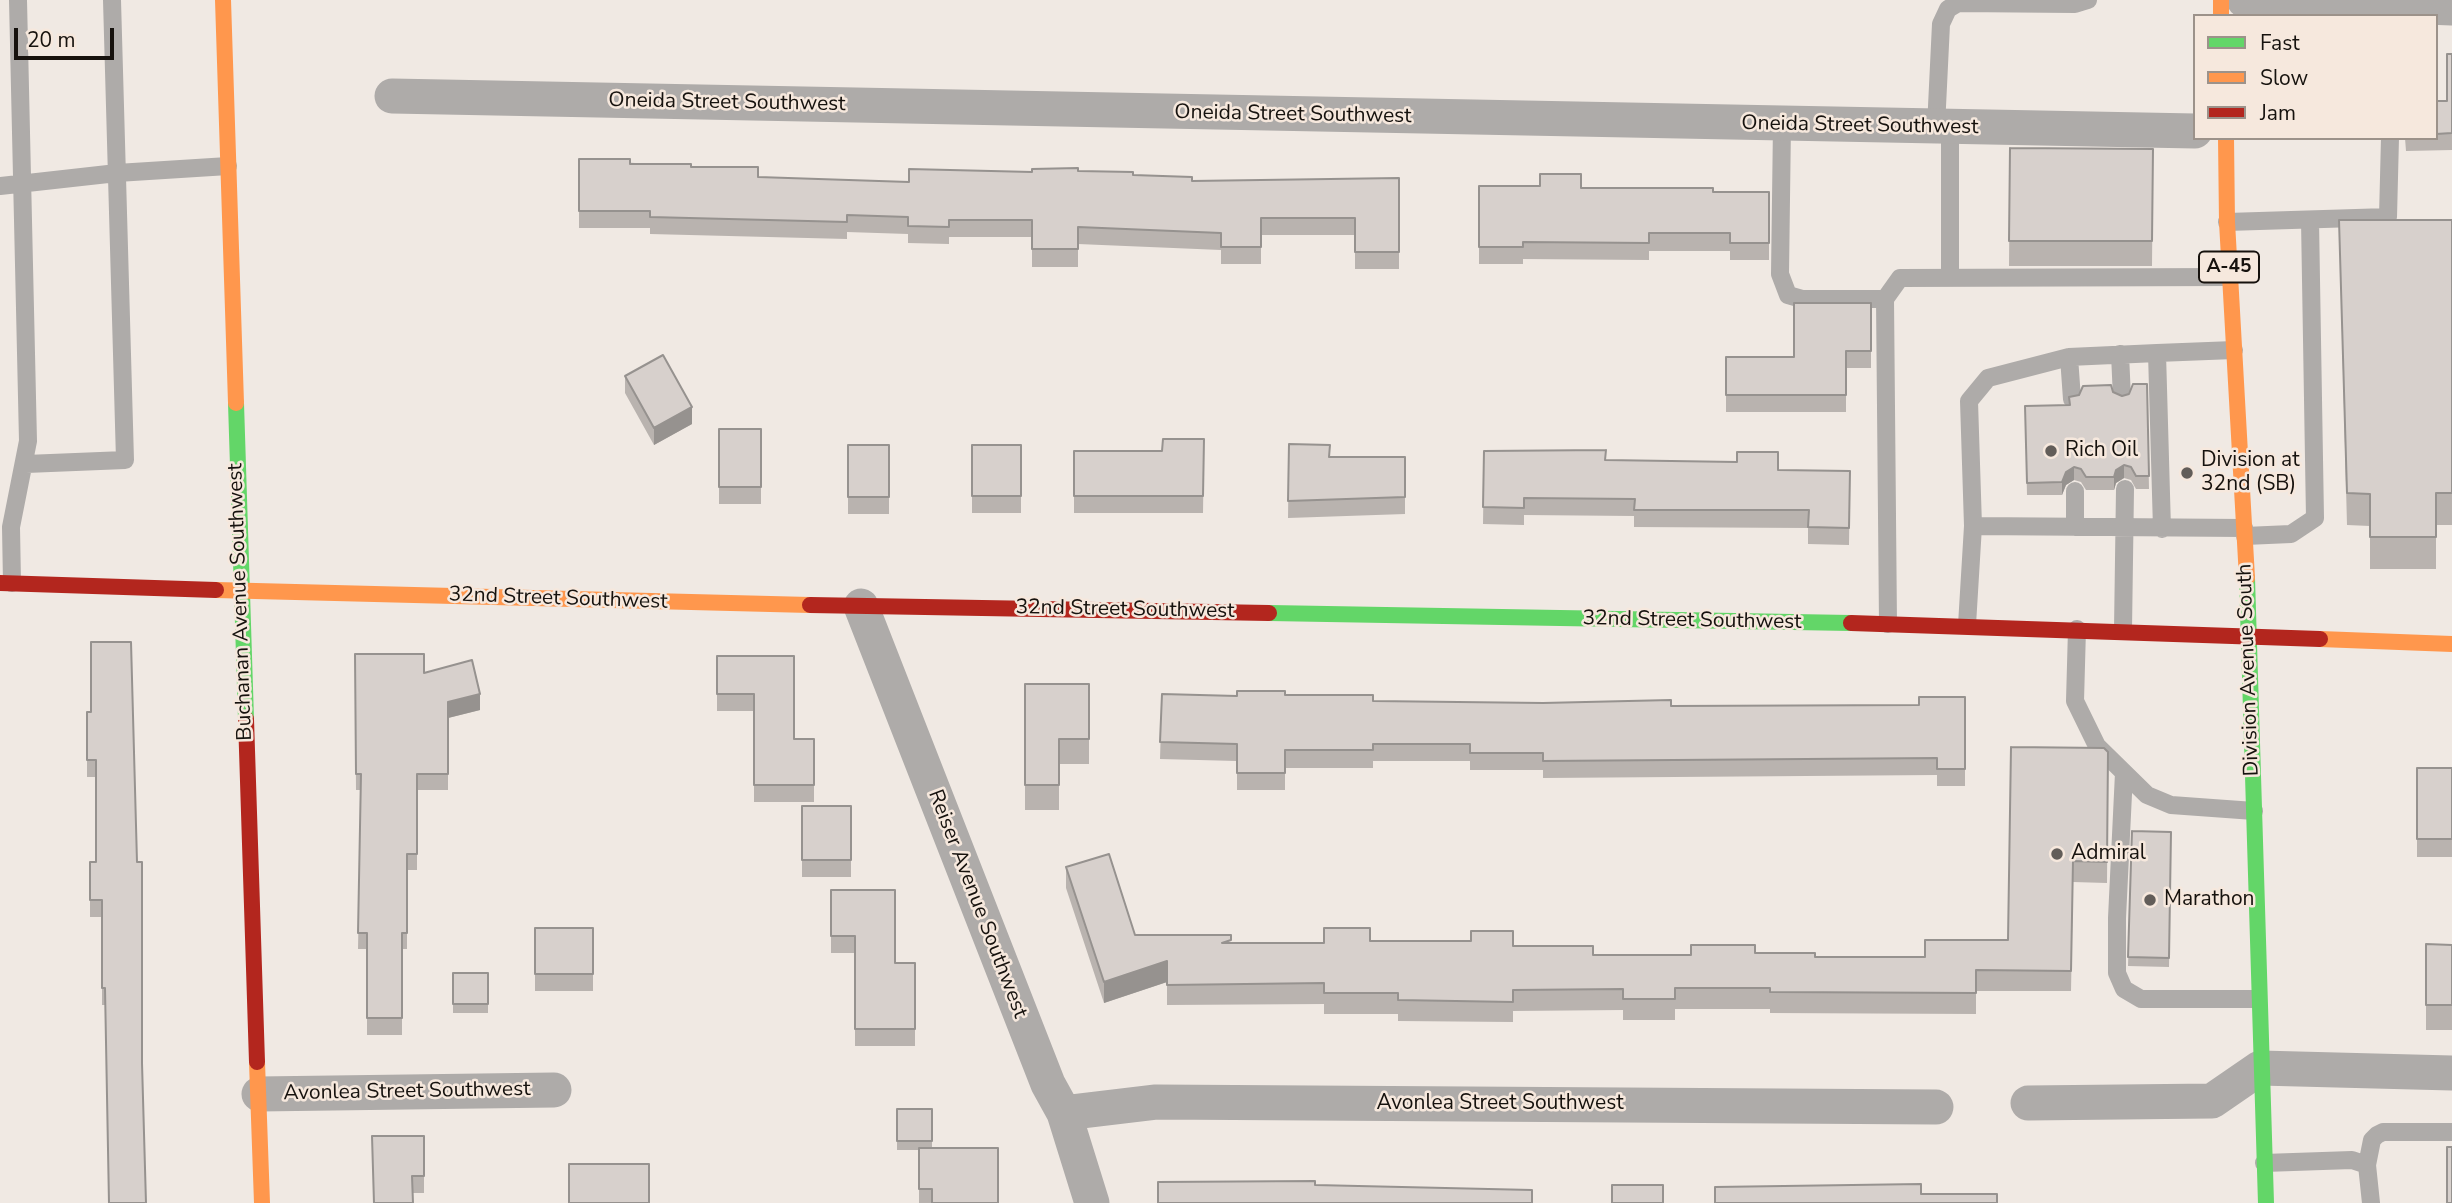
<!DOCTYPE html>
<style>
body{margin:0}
#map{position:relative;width:2452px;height:1203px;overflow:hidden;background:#f0e9e3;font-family:"Nunito Sans",sans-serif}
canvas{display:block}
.legend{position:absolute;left:2193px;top:14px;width:245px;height:126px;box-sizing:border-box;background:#f6e8dd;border:2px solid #9c928a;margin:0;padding:9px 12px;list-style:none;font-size:21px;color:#16120e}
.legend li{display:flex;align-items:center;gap:14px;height:35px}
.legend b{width:35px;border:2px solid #9c928a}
.scale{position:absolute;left:14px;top:28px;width:100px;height:32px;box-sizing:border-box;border:4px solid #16120e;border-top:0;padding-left:9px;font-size:21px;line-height:24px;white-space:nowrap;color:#16120e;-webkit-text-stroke:5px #f6e8dd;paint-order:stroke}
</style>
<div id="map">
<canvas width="2452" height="1203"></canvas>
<ul class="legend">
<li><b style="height:9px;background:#63d668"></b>Fast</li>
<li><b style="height:9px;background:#ff974d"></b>Slow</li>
<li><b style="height:9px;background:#b3261e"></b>Jam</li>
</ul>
<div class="scale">20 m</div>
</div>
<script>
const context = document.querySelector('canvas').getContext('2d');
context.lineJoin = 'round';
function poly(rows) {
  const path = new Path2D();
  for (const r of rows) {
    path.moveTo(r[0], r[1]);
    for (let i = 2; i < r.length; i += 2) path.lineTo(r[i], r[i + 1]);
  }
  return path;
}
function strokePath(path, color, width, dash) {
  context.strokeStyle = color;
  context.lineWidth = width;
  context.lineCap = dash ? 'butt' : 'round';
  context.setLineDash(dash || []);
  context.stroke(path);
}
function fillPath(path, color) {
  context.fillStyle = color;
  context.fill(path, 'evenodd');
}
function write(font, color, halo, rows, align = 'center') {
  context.font = font + ' "Nunito Sans",sans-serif';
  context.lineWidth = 5;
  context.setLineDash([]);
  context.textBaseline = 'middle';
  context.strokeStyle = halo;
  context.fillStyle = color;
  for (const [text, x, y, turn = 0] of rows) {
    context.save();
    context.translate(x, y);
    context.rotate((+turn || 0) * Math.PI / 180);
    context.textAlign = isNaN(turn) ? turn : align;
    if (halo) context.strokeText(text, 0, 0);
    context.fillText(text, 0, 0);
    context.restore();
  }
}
const lane = poly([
 [1782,124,1780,274,1788,295,1802,299,1885,299],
 [1936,127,1941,24,1948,9,1958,3,2075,4,2088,0],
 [1950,127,1950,278],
 [0,186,117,173,228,166],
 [2227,222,2388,217,2390,138],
 [2120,354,2122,398],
 [2072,399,2069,357,2157,353],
 [26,464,125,460,112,0],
 [2075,491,2075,527],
 [1973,526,1969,401,1988,378,2069,357],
 [2162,529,2157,353,2234,350],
 [2245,536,2291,534,2315,518,2310,220],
 [12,583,11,527,28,441,18,0],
 [1888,624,1885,299,1900,278,2230,277],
 [1967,625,1973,526,2244,528],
 [2077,629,2075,701,2097,746,2147,795,2171,805,2254,811],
 [2123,630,2125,489],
 [2124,773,2117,918,2117,973,2124,989,2141,999,2258,999],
 [2264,1163,2352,1160,2367,1165],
 [2371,1203,2367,1165,2372,1140,2377,1135,2383,1132,2452,1132]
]);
const street = poly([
 [2244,0,2452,8],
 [392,96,2195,131],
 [861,606,1048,1084,1064,1113,1092,1203],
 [259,1094,554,1090],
 [2028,1103,2212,1101,2260,1068,2452,1073],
 [1064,1113,1156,1102,1936,1107]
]);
const fast = poly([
 [236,403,246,719],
 [2247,578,2266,1203],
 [1269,613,1851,623]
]);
const slow = poly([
 [223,0,236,403],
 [2221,0,2221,16],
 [2226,138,2227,222,2247,578],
 [216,590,810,605],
 [2320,639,2452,644],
 [257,1062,262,1203]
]);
const jam = poly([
 [0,583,216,590],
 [810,605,1269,613],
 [1851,623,2320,639],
 [246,719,257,1062]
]);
const wall = poly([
 [2452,54,2452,150,2406,151,2405,138,2436,138,2436,101,2447,101],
 [2010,148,2153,149,2152,266,2009,266],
 [579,159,691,167,758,177,909,182,1032,172,1078,171,1192,181,1399,178,1399,269,1355,269,1355,235,1261,235,1261,264,1221,264,1221,250,1078,244,1078,267,1032,267,1032,237,949,237,949,244,908,243,908,234,847,232,847,239,650,234,650,228,579,228],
 [1479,186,1581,188,1713,192,1769,192,1769,260,1730,260,1730,251,1649,251,1649,260,1523,259,1523,264,1479,264],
 [2339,220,2452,220,2452,525,2436,525,2436,569,2370,569,2370,526,2347,525],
 [1871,303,1871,368,1846,368,1846,412,1726,412,1726,357,1794,357],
 [625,376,692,424,654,445,625,393],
 [2147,384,2149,489,2136,489,2131,480,2124,478,2116,483,2114,490,2086,490,2081,482,2074,480,2066,485,2062,495,2027,495,2025,406,2069,405,2122,396,2129,394],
 [719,429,761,429,761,504,719,504],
 [1204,439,1203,513,1074,513,1074,451,1162,451],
 [1289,444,1329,457,1405,457,1405,514,1288,518],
 [848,445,889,445,889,514,848,514],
 [972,445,1021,445,1021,513,972,513],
 [1484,451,1605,460,1778,470,1850,471,1849,545,1808,544,1808,528,1634,527,1634,516,1524,515,1524,525,1483,524],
 [131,642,105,1005,102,1005,102,917,90,917,90,862,96,862,96,777,87,777,87,712,91,712],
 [355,654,480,710,448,718,448,790,417,790,417,870,407,870,407,949,402,949,402,1035,367,1035,367,949,358,949,361,790,356,790],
 [717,656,794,656,794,739,814,739,814,802,754,802,754,711,717,711],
 [1025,684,1089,684,1089,764,1059,764,1059,810,1025,810],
 [1162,694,1237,696,1285,695,1373,701,1671,706,1919,705,1965,697,1965,786,1937,786,1937,775,1543,778,1543,770,1470,770,1470,761,1373,761,1373,768,1285,768,1285,790,1237,790,1237,761,1160,759],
 [2108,752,2107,883,2073,882,2071,991,1976,991,1976,1014,1770,1013,1770,1009,1675,1009,1675,1020,1623,1020,1623,1010,1513,1011,1513,1022,1398,1021,1398,1014,1324,1014,1324,1004,1167,1005,1167,982,1104,1003,1066,888,1066,867,1135,935,1231,943,1324,943,1370,941,1513,946,1593,955,1691,955,1755,953,1815,957,1925,957,2008,940],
 [2417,768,2452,768,2452,857,2417,857],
 [802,806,851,806,851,877,802,877],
 [2132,831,2171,832,2169,967,2128,966],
 [831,890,895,963,915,963,915,1046,855,1046,855,953,831,953],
 [535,928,593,928,593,991,535,991],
 [2426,944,2452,945,2452,1030,2426,1030],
 [453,973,488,973,488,1013,453,1013],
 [897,1109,932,1109,932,1148,998,1203,919,1203,919,1150,897,1150],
 [372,1136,424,1136,424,1193,413,1193]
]);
const shadedWall = poly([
 [692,407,692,424,654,445,654,428],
 [2124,465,2124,478,2116,483,2114,490,2114,477,2116,470],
 [2074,467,2074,480,2066,485,2062,495,2062,482,2066,472],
 [480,694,480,710,448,718,448,702],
 [1167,961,1167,982,1104,1003,1104,982]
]);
const building = poly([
 [2447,54,2452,54,2452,133,2436,134,2436,101,2447,101,2447,54],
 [2010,148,2153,149,2152,241,2009,241,2010,148],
 [579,159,630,159,630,164,691,164,691,167,758,167,758,177,909,182,909,169,1032,172,1032,169,1078,168,1078,171,1133,172,1133,175,1192,177,1192,181,1399,178,1399,252,1355,252,1355,218,1261,218,1261,247,1221,247,1221,233,1078,227,1078,249,1032,249,1032,220,949,220,949,227,908,226,908,217,847,215,847,222,650,217,650,211,579,211,579,159],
 [1540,174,1581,174,1581,188,1713,188,1713,192,1769,192,1769,243,1730,243,1730,233,1649,233,1649,243,1523,242,1523,247,1479,247,1479,186,1540,186,1540,174],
 [2339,220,2452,220,2452,493,2436,493,2436,537,2370,537,2370,494,2347,493,2339,220],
 [1794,303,1871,303,1871,351,1846,351,1846,395,1726,395,1726,357,1794,357,1794,303],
 [663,355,692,407,654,428,625,376,663,355],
 [2133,384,2147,384,2149,476,2136,476,2131,467,2124,465,2116,470,2114,477,2086,477,2081,469,2074,467,2066,472,2062,482,2027,483,2025,406,2070,405,2069,397,2079,395,2083,386,2111,385,2113,392,2122,396,2129,394,2133,384],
 [719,429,761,429,761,487,719,487,719,429],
 [1163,439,1204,439,1203,496,1074,496,1074,451,1162,451,1163,439],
 [1289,444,1330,445,1329,457,1405,457,1405,497,1288,501,1289,444],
 [848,445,889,445,889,497,848,497,848,445],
 [972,445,1021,445,1021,496,972,496,972,445],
 [1606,450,1605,460,1737,462,1737,452,1778,452,1778,470,1850,471,1849,528,1808,527,1809,510,1634,510,1635,499,1524,498,1524,508,1483,507,1484,451,1606,450],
 [91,642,131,642,137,862,142,862,142,1063,146,1203,109,1203,105,988,102,988,102,900,90,900,90,862,96,862,96,760,87,760,87,712,91,712,91,642],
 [355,654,424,654,424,673,472,660,480,694,448,702,448,774,417,774,417,854,407,854,407,933,402,933,402,1018,367,1018,367,933,358,933,361,774,356,774,355,654],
 [717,656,794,656,794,739,814,739,814,785,754,785,754,694,717,694,717,656],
 [1025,684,1089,684,1089,739,1059,739,1059,785,1025,785,1025,684],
 [1237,691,1285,691,1285,695,1373,695,1373,701,1543,703,1671,700,1671,706,1919,705,1919,697,1965,697,1965,769,1937,769,1937,758,1543,761,1543,753,1470,753,1470,744,1373,744,1373,750,1285,750,1285,773,1237,773,1237,744,1160,742,1162,694,1237,696,1237,691],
 [2011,747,2104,748,2108,752,2107,862,2073,861,2071,971,1976,970,1976,993,1770,992,1770,988,1675,988,1675,999,1623,999,1623,989,1513,990,1513,1002,1398,1000,1398,993,1324,993,1324,983,1167,985,1167,961,1104,982,1066,867,1109,854,1135,935,1231,935,1231,940,1222,943,1324,943,1324,928,1370,928,1370,941,1471,941,1471,931,1513,931,1513,946,1593,946,1593,955,1691,955,1691,945,1755,945,1755,953,1815,953,1815,957,1925,957,1925,940,2008,940,2011,747],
 [2417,768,2452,768,2452,839,2417,839,2417,768],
 [802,806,851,806,851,860,802,860,802,806],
 [2132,831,2171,832,2169,958,2128,957,2132,831],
 [831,890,895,890,895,963,915,963,915,1029,855,1029,855,936,831,936,831,890],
 [535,928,593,928,593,974,535,974,535,928],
 [2426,944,2452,945,2452,1005,2426,1005,2426,944],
 [453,973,488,973,488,1004,453,1004,453,973],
 [897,1109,932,1109,932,1141,897,1141,897,1109],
 [372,1136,424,1136,424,1176,412,1176,413,1203,374,1203,372,1136],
 [2447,1147,2452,1147,2452,1203,2447,1203,2447,1147],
 [919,1148,998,1148,998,1203,932,1203,932,1189,919,1189,919,1148],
 [569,1164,649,1164,649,1203,569,1203,569,1164],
 [1315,1181,1315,1185,1532,1190,1532,1203,1158,1203,1158,1182,1315,1181],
 [1921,1184,1921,1194,1997,1194,1997,1203,1715,1203,1715,1187,1921,1184],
 [1612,1185,1663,1185,1663,1203,1612,1203,1612,1185]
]);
const markers = [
 [2051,451,7,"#625d59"],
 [2187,473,7,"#625d59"],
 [2057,854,7,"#625d59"],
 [2150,900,7,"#625d59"]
];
const shields = [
 [2229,267,60]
];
const shieldNames = [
 ["A-45",2229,267]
];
const streetNames = [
 ["Oneida Street Southwest",727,103,1],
 ["Oneida Street Southwest",1293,115,1],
 ["Oneida Street Southwest",1860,126,1],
 ["32nd Street Southwest",558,599,2],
 ["Buchanan Avenue Southwest",241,602,-92],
 ["32nd Street Southwest",1125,610,1],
 ["32nd Street Southwest",1692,621,1],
 ["Division Avenue South",2249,670,-92],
 ["Reiser Avenue Southwest",977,904,69],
 ["Avonlea Street Southwest",407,1092,-1],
 ["Avonlea Street Southwest",1500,1104]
];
const poiNames = [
 ["Rich Oil",2065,451],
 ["Division at",2201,461],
 ["32nd (SB)",2201,485],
 ["Admiral",2071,854],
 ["Marathon",2164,900]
];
strokePath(lane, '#aeaba9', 18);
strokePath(street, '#aeaba9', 35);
strokePath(fast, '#63d668', 16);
strokePath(slow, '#ff974d', 16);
strokePath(jam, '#b3261e', 16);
fillPath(wall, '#b9b3af');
fillPath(shadedWall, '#96928f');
fillPath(building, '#d7d0cc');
strokePath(building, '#96928f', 2);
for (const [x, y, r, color] of markers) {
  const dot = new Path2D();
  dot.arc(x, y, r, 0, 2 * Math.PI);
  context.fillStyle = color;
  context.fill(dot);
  strokePath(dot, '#f6e8dd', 2.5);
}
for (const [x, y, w] of shields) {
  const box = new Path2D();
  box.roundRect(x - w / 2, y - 15.5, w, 31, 5);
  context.fillStyle = '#f6e8dd';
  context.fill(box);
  strokePath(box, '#16120e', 2);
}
write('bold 19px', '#16120e', null, shieldNames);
write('21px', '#16120e', '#f6e8dd', streetNames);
write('21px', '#16120e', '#f6e8dd', poiNames, 'left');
</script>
